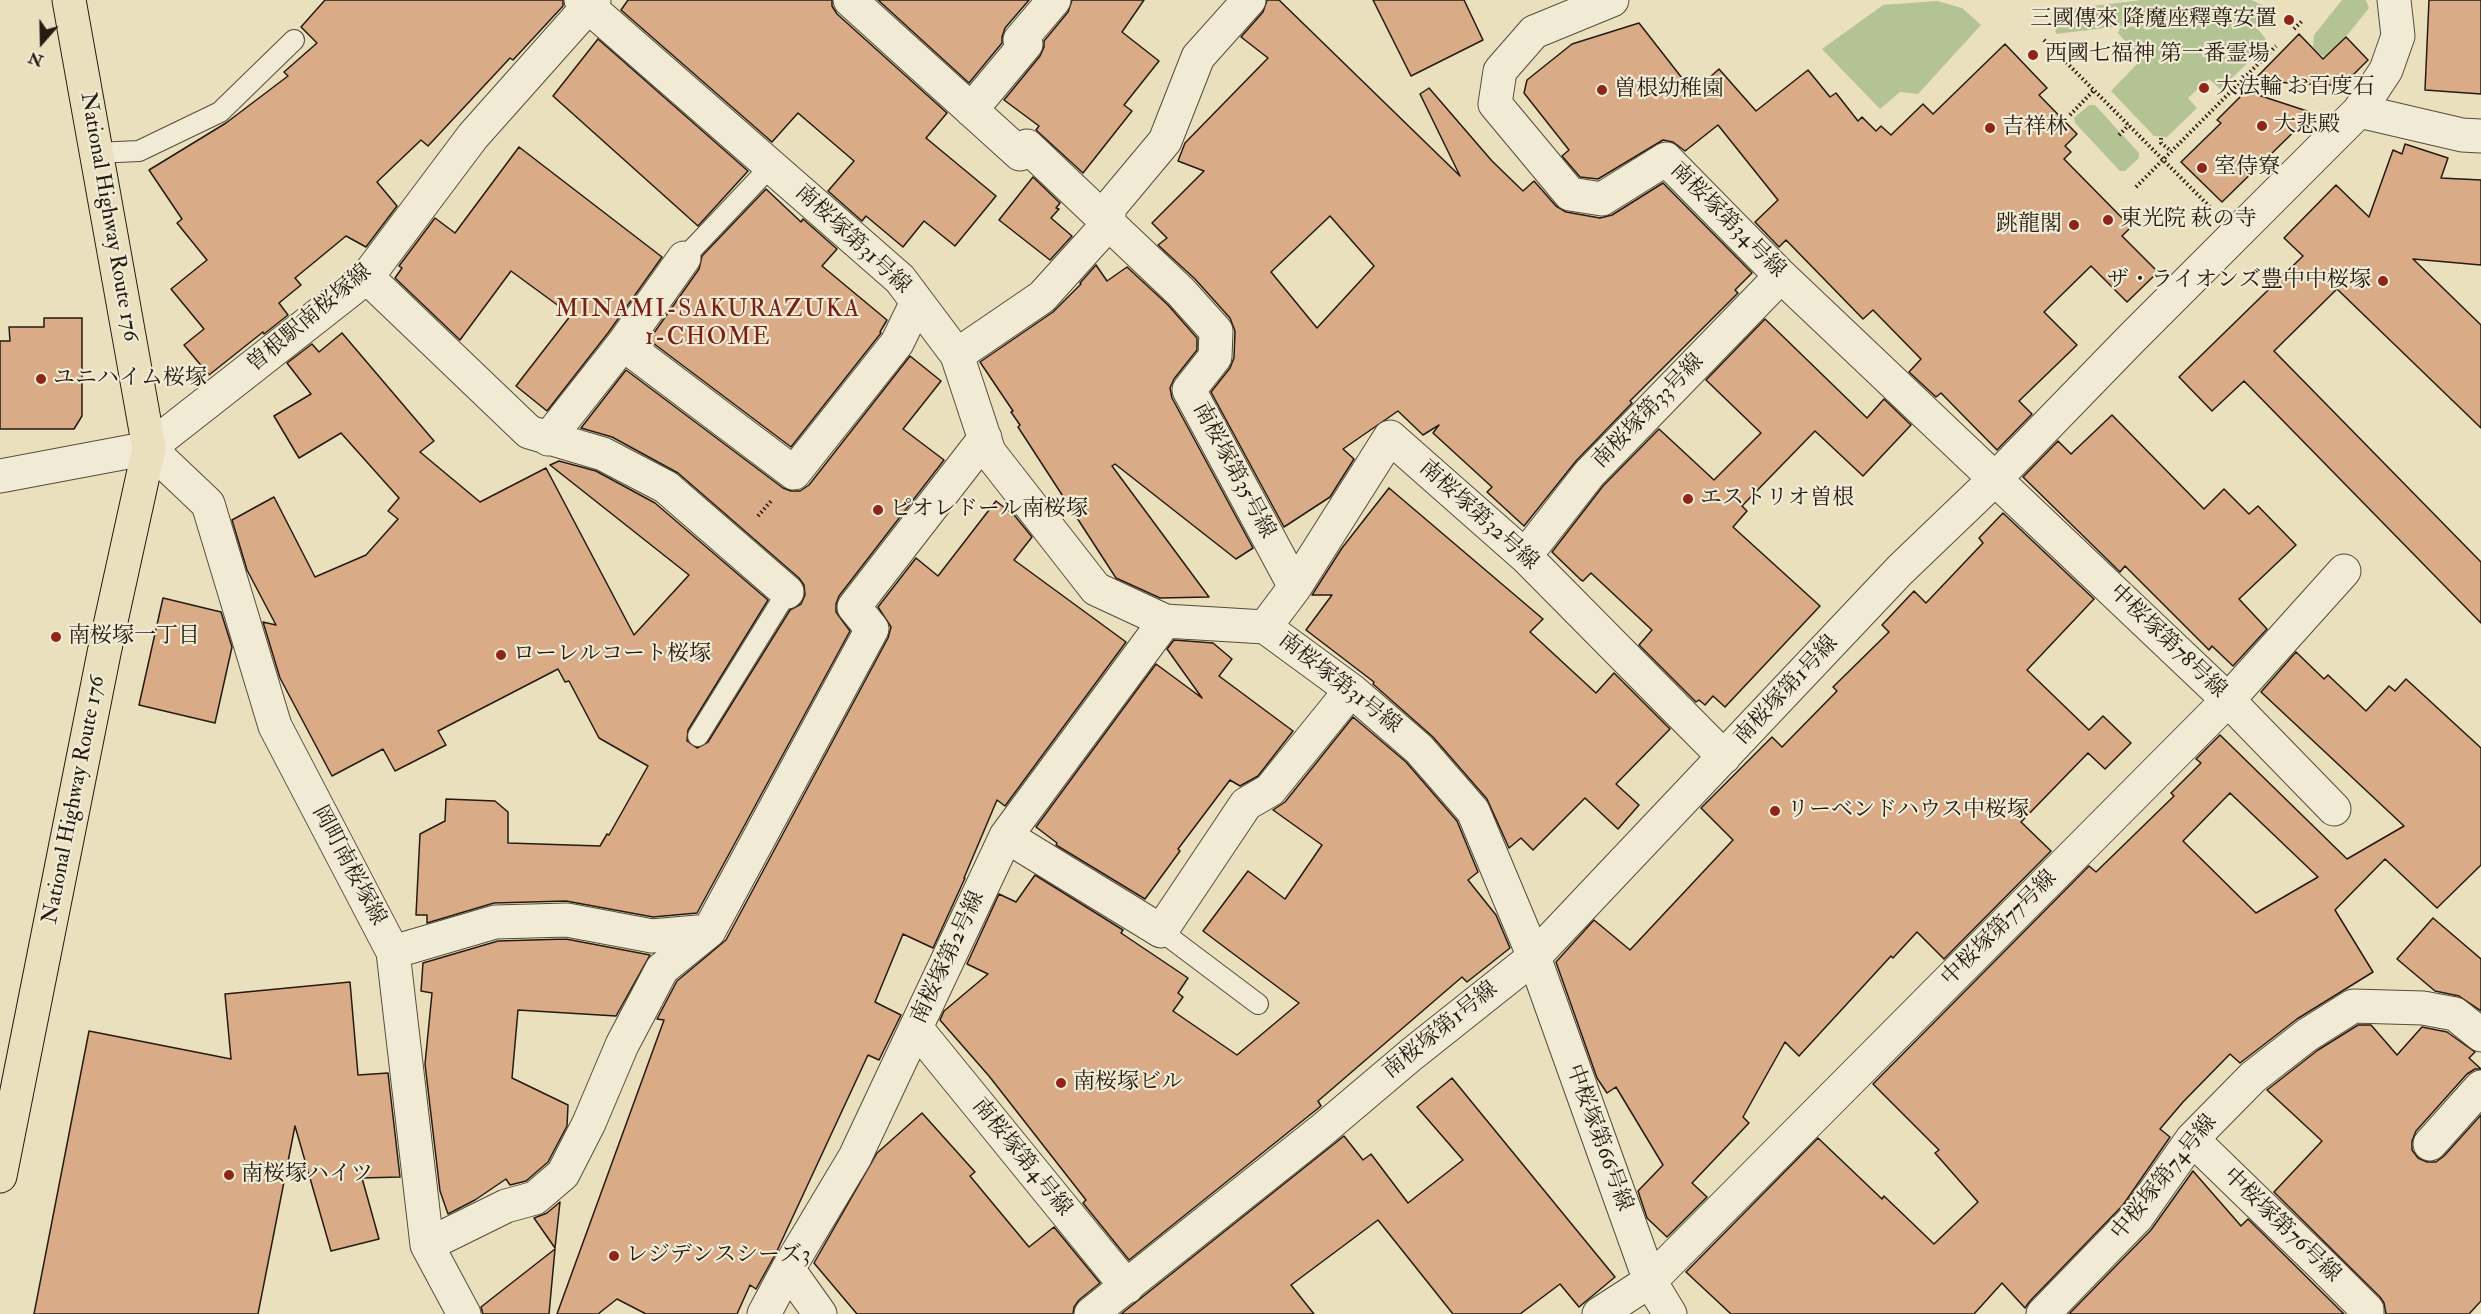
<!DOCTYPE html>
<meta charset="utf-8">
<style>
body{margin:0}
#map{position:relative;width:2481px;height:1314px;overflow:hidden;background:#eae0be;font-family:"IM FELL Double Pica",serif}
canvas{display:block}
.north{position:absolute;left:12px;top:12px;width:60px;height:60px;-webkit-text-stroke:4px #f1ebd5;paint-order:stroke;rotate:200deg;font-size:16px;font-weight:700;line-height:24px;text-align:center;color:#251b11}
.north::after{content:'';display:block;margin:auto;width:21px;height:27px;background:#251b11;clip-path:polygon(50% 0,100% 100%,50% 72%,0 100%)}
</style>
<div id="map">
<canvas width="2481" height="1314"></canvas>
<div class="north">N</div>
</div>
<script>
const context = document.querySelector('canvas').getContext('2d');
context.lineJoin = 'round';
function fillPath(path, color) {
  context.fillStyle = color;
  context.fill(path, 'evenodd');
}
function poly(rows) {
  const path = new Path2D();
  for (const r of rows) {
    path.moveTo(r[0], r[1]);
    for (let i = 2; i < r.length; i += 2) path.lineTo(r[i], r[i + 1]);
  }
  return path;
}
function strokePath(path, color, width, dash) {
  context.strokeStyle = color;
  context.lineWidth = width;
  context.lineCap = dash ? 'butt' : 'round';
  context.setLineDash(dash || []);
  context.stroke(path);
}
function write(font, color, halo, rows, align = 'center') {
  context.font = font + ' "IM FELL Double Pica","Noto Serif JP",serif';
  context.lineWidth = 4.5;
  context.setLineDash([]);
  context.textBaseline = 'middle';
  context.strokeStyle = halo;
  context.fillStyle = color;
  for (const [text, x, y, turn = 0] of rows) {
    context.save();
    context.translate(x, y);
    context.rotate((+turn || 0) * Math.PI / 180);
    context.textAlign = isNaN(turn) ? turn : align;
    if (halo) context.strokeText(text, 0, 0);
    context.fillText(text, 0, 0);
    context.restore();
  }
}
const green = poly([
 [2142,0,2251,0,2269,8,2260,26,2227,13,2056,34,2052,11],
 [2342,0,2366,0,2369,8,2349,33,2325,56,2321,55,2313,47,2314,35],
 [1937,1,1962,8,1981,25,1918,94,1900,92,1880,109,1822,49,1883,5],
 [2226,15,2257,28,2269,43,2220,89,2209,79,2188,98,2197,108,2167,137,2154,136,2111,91,2139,62,2139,57,2118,33,2120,28],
 [2089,105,2095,105,2139,153,2139,158,2125,171,2120,171,2075,123,2074,118]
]);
const building = poly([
 [325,0,563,0,563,6,513,60,510,58,428,146,421,140,377,182,397,206,366,247,346,236,295,278,301,285,279,303,288,315,264,334,263,332,209,375,184,345,204,329,171,289,207,260,177,223,182,219,149,170,226,123,288,76,284,72,317,43,301,27,325,0],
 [628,0,832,0,832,6,837,14,947,113,926,138,996,196,955,246,924,221,903,247,866,216,862,221,828,191,854,161,798,113,772,142,621,10,628,0],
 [878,0,1029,0,1005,28,1002,37,1002,43,969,83,878,0],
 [1072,0,1144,0,1122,32,1159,61,1124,105,1132,111,1083,173,1036,130,1039,126,1004,100,1040,56,1044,47,1044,41,1068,12,1072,0],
 [1267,0,1279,0,1460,176,1420,94,1429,88,1492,161,1523,191,1534,181,1556,206,1566,212,1600,218,1612,215,1663,183,1752,273,1735,290,1738,293,1630,401,1632,403,1576,461,1524,526,1487,492,1492,487,1433,433,1439,425,1423,435,1398,411,1343,449,1354,459,1330,497,1284,527,1211,392,1230,368,1234,358,1235,331,1230,318,1195,279,1158,245,1167,238,1152,223,1204,171,1178,161,1185,143,1268,58,1241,37,1263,12,1267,0],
 [1330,216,1374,266,1317,328,1271,272,1330,216],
 [1373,0,1464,0,1483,40,1411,76,1373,0],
 [2429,0,2481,0,2481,94,2425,90,2429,0],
 [1639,23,1689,87,1695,82,1699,87,1719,69,1756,111,1808,70,1830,97,1836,93,1858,121,1862,117,1876,131,1881,126,1891,135,1923,104,1933,114,2005,44,2047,88,2039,95,2077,134,2065,146,2071,152,2064,159,2131,227,2122,236,2158,272,2127,302,2091,266,2044,312,2077,345,2019,401,2032,414,1997,450,1941,393,1936,397,1909,372,1921,359,1873,310,1863,319,1786,240,1779,247,1755,222,1778,200,1718,125,1685,151,1673,142,1663,140,1598,179,1580,177,1562,156,1569,150,1524,93,1527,80,1572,44,1639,23],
 [2299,34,2323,59,2346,37,2368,60,2345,83,2348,86,2253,81,2299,34],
 [598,39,748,171,698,226,553,96,598,39],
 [2246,91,2313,113,2222,202,2181,162,2221,123,2217,120,2246,91],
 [2405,144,2448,158,2441,178,2481,180,2481,265,2413,259,2481,325,2481,428,2337,289,2274,351,2481,562,2481,623,2244,381,2212,411,2179,377,2303,256,2284,238,2336,185,2369,217,2393,150,2402,154,2405,144],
 [519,147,662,257,608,333,547,411,516,386,571,315,511,271,460,340,395,278,402,268,399,266,435,218,455,233,519,147],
 [1033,177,1060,203,1056,208,1059,209,1051,218,1072,236,1050,260,999,220,1033,177],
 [766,189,801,222,803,219,837,249,822,266,887,320,880,332,881,333,791,447,649,340,699,269,702,256,766,189],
 [1096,265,1107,281,1127,267,1168,305,1197,338,1197,350,1174,379,1170,388,1172,398,1253,548,1236,559,1115,464,1112,466,1209,597,1160,598,1116,578,1018,427,1020,425,1011,412,1013,411,980,362,1053,312,1081,284,1080,283,1096,265],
 [44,318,82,318,82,416,74,429,0,429,0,341,10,341,9,327,44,327,44,318],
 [1765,319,1867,418,1884,399,1911,425,1863,476,1815,431,1742,506,1747,511,1733,527,1820,606,1725,707,1713,696,1705,705,1699,700,1696,702,1639,645,1652,630,1591,573,1583,581,1581,580,1552,552,1603,486,1659,429,1714,480,1761,433,1706,380,1765,319],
 [342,333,434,441,420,452,480,502,546,468,634,635,689,575,550,465,559,461,596,471,655,503,768,600,688,730,687,741,697,748,708,742,790,610,801,604,805,595,804,585,799,578,678,473,612,437,581,428,626,370,783,488,791,491,800,491,809,485,910,356,941,381,903,429,944,460,839,596,836,604,836,612,850,631,697,913,653,917,566,901,494,903,427,923,427,915,416,915,420,834,445,821,446,799,495,801,508,812,508,843,600,846,607,834,609,835,648,766,599,738,569,681,565,682,558,669,438,731,446,745,395,771,383,749,332,776,280,678,263,622,276,625,247,570,232,520,274,497,315,577,366,555,398,519,388,511,399,498,341,433,299,458,274,416,311,394,287,363,312,344,319,352,342,333],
 [2112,415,2204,509,2224,489,2249,514,2258,506,2296,545,2239,599,2267,629,2233,666,2212,646,2209,650,2125,566,2120,572,2023,477,2058,441,2071,454,2112,415],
 [1389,488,1543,619,1530,632,1596,693,1614,673,1670,729,1616,784,1639,805,1618,829,1585,798,1533,850,1521,838,1509,848,1487,799,1433,737,1373,684,1374,682,1306,630,1332,595,1312,595,1342,548,1389,488],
 [996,501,1015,516,1032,537,1014,560,1126,642,1005,806,997,800,964,878,965,878,933,948,903,934,875,1002,901,1015,879,1060,868,1055,776,1253,756,1289,750,1285,737,1314,646,1314,617,1299,598,1314,557,1314,664,1020,657,1019,677,981,726,940,888,638,891,627,878,607,916,558,938,576,996,501],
 [2003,513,2094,599,2027,670,2089,730,2103,716,2131,743,2105,769,2088,753,2021,822,2051,851,1944,959,1917,932,1893,958,1891,956,1799,1056,1785,1042,1743,1117,1749,1123,1692,1183,1707,1197,1667,1237,1647,1218,1638,1191,1663,1165,1616,1087,1607,1093,1597,1078,1556,962,1594,920,1630,950,1733,840,1701,808,1772,737,1782,747,1837,691,1833,687,1889,632,1882,625,1914,591,1926,603,1983,543,1979,538,2003,513],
 [163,598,221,612,232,647,215,723,139,705,163,598],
 [1174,640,1213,643,1232,659,1219,676,1293,731,1258,776,1240,786,1230,780,1178,849,1180,851,1145,899,1056,845,1057,843,1036,827,1156,664,1202,698,1167,649,1174,640],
 [2296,652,2324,679,2328,675,2366,711,2389,686,2395,691,2406,679,2481,748,2481,865,2437,908,2385,859,2335,910,2373,972,2297,1019,2240,1063,2230,1054,2183,1102,2160,1129,2170,1137,2123,1205,2030,1301,2025,1308,2002,1283,1974,1314,1731,1314,1686,1272,1818,1138,1882,1199,1884,1196,1934,1244,1978,1202,1935,1153,1939,1150,1873,1084,2089,866,2096,872,2174,796,2171,793,2201,763,2196,759,2220,735,2347,859,2404,826,2261,692,2296,652],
 [2230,793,2318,877,2256,913,2183,841,2230,793],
 [1353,717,1406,762,1457,821,1478,872,1468,880,1496,915,1510,948,1467,982,1462,977,1318,1101,1321,1106,1129,1260,1083,1203,1086,1200,989,1076,940,1020,944,1011,988,974,967,964,999,894,1016,902,1035,875,1123,930,1121,933,1188,978,1178,993,1183,997,1173,1011,1237,1055,1299,1003,1203,931,1248,871,1285,899,1322,845,1273,810,1285,802,1353,717],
 [2433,918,2481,959,2481,1011,2459,996,2435,991,2397,959,2433,918],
 [566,939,650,955,616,1016,518,1010,512,1078,568,1105,567,1126,548,1162,526,1181,510,1185,506,1179,475,1200,448,1214,440,1191,425,1064,432,993,421,991,423,963,498,941,566,939],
 [350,982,358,1075,388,1073,400,1177,362,1178,379,1239,331,1251,295,1126,258,1314,34,1314,89,1031,231,1059,225,994,350,982],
 [2358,1025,2371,1025,2397,1055,2422,1027,2447,1032,2475,1052,2469,1058,2481,1069,2475,1069,2467,1074,2416,1131,2412,1141,2412,1150,2418,1158,2427,1162,2436,1162,2444,1156,2481,1115,2481,1301,2469,1314,2386,1314,2384,1303,2380,1297,2274,1192,2322,1141,2267,1090,2318,1050,2358,1025],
 [1452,1078,1615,1277,1579,1307,1560,1284,1520,1314,1453,1314,1378,1220,1291,1285,1314,1314,1121,1314,1344,1136,1363,1160,1371,1154,1408,1203,1463,1160,1417,1107,1452,1078],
 [922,1113,975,1172,970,1176,1029,1247,1054,1227,1100,1283,1079,1300,1074,1307,1073,1314,857,1314,814,1263,877,1153,922,1113],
 [2193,1171,2241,1226,2248,1219,2344,1314,2069,1314,2151,1230,2193,1171],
 [560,1202,555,1248,534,1218,547,1213,560,1202],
 [555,1249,549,1314,483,1314,481,1307,555,1249]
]);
const path = poly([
 [2294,29,2303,20],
 [2044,40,2210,207],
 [2070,115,2094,90],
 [2119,135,2129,125],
 [2161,138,2161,143,2171,151],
 [2136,187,2276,46],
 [758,516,771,501]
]);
const lane = poly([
 [96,153,139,151,220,112,294,40],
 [684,258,771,166],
 [698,736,787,592],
 [1161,931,1258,1004]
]);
const street = poly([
 [581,0,900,279,957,355,989,452,1096,589,1165,621,1265,627,1351,690,1419,749,1473,811,1534,957,1650,1281,1670,1314],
 [850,0,1020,154,1027,146,1181,292,1216,331,1215,357,1189,390,1295,587],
 [1612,0,1534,32,1500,71,1495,104,1570,194,1602,199,1666,159,1781,276,2228,700,2334,809],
 [971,110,1026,44,1020,40,1054,0],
 [2359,111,2462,135,2481,136],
 [367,277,529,432,603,454,666,487,787,592],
 [623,344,794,473,897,343,917,302],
 [957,355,1042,297,1109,223,1109,208,1165,141,1198,57,1249,0],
 [548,439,623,344,684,258],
 [149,448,208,504,275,726,393,952,427,1245,464,1314],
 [0,476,149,448,367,277,473,136,594,0],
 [1525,556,1589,474,1781,276],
 [1265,627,1295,587,1390,437,1525,556,1724,757],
 [1006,836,1161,931,1246,804,1270,790,1351,690],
 [393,952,495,922,567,920,652,936,709,931],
 [916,1028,1127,1287],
 [2192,1139,2324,1267,2367,1310,2367,1314],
 [2430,1144,2481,1087],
 [427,1245,506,1206,535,1198,563,1174,589,1123,622,1045,662,969,709,931,872,629,854,607,985,438],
 [788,1269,820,1314],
 [764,1314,788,1269,855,1157,1006,836,1165,621],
 [1091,1314,1321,1131,1412,1054,1534,957,1900,570,1996,478,2131,339,2359,111,2386,70,2398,36,2394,0],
 [1599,1314,1650,1281,2228,700,2344,571],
 [2043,1314,2137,1217,2192,1139,2253,1077,2307,1035,2353,1006,2423,1008,2455,1014,2481,1035]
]);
const highway = poly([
 [0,1176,104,653,149,448,69,0]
]);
const markers = [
 [2289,20,6,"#8f2418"],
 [2033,55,6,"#8f2418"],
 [2204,88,6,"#8f2418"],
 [1602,90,6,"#8f2418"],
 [2262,126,6,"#8f2418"],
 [1990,128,6,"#8f2418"],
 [2202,168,6,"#8f2418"],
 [2108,220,6,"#8f2418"],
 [2074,225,6,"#8f2418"],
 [2383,281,6,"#8f2418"],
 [41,379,6,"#8f2418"],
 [1688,499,6,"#8f2418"],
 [878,510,6,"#8f2418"],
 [56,637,6,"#8f2418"],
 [501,655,6,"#8f2418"],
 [1775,811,6,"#8f2418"],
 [1061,1083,6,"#8f2418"],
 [229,1175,6,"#8f2418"],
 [614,1256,6,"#8f2418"]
];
const poiNames = [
 ["三國傳來 降魔座釋尊安置",2277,20,"right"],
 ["西國七福神 第一番霊場",2045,55],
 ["大法輪 お百度石",2216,88],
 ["曽根幼稚園",1614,90],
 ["大悲殿",2274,126],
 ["吉祥林",2002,128],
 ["室侍寮",2214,168],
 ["東光院 萩の寺",2120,220],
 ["跳龍閣",2062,225,"right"],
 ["ザ・ライオンズ豊中中桜塚",2371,281,"right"],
 ["ユニハイム桜塚",53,379],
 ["エストリオ曽根",1700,499],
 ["ピオレドール南桜塚",890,510],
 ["南桜塚一丁目",68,637],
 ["ローレルコート桜塚",513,655],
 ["リーベンドハウス中桜塚",1787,811],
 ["南桜塚ビル",1073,1083],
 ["南桜塚ハイツ",241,1175],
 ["レジデンスシーズ3",626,1256]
];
const streetNames = [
 ["National Highway Route 176",108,217,80],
 ["南桜塚第34号線",1727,221,45],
 ["南桜塚第31号線",852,240,43],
 ["曽根駅南桜塚線",310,319,-40],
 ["南桜塚第33号線",1649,412,-46],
 ["南桜塚第35号線",1233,471,62],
 ["南桜塚第32号線",1478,516,42],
 ["中桜塚第78号線",2167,642,44],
 ["南桜塚第31号線",1339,684,38],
 ["南桜塚第1号線",1787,691,-47],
 ["National Highway Route 176",75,800,-79],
 ["岡町南桜塚線",348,866,62],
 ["中桜塚第77号線",2000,929,-45],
 ["南桜塚第2号線",949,958,-65],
 ["南桜塚第1号線",1441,1031,-39],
 ["中桜塚第66号線",1598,1138,70],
 ["南桜塚第4号線",1021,1158,51],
 ["中桜塚第74号線",2165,1178,-51],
 ["中桜塚第76号線",2281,1226,44]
];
const neighbourhoodNames = [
 ["MINAMI-SAKURAZUKA",708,311],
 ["1-CHOME",708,339]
];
fillPath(green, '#b3c394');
fillPath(building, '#d9ab87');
strokePath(building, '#251b11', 1.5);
strokePath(lane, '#564c3c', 22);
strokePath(street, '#564c3c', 35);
strokePath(highway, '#251b11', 35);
strokePath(path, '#251b11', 4, [1.5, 3]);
strokePath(lane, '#f1ebd5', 20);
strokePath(street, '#f1ebd5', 33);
strokePath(highway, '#eae0be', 33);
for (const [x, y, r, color] of markers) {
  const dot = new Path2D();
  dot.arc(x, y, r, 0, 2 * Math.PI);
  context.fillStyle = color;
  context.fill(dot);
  strokePath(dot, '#f1ebd5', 2);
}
write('22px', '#251b11', '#f1ebd5', poiNames, 'left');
write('22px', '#251b11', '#f1ebd5', streetNames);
context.letterSpacing = '1.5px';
write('24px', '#7a1f14', '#f1ebd5', neighbourhoodNames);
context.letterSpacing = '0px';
</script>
